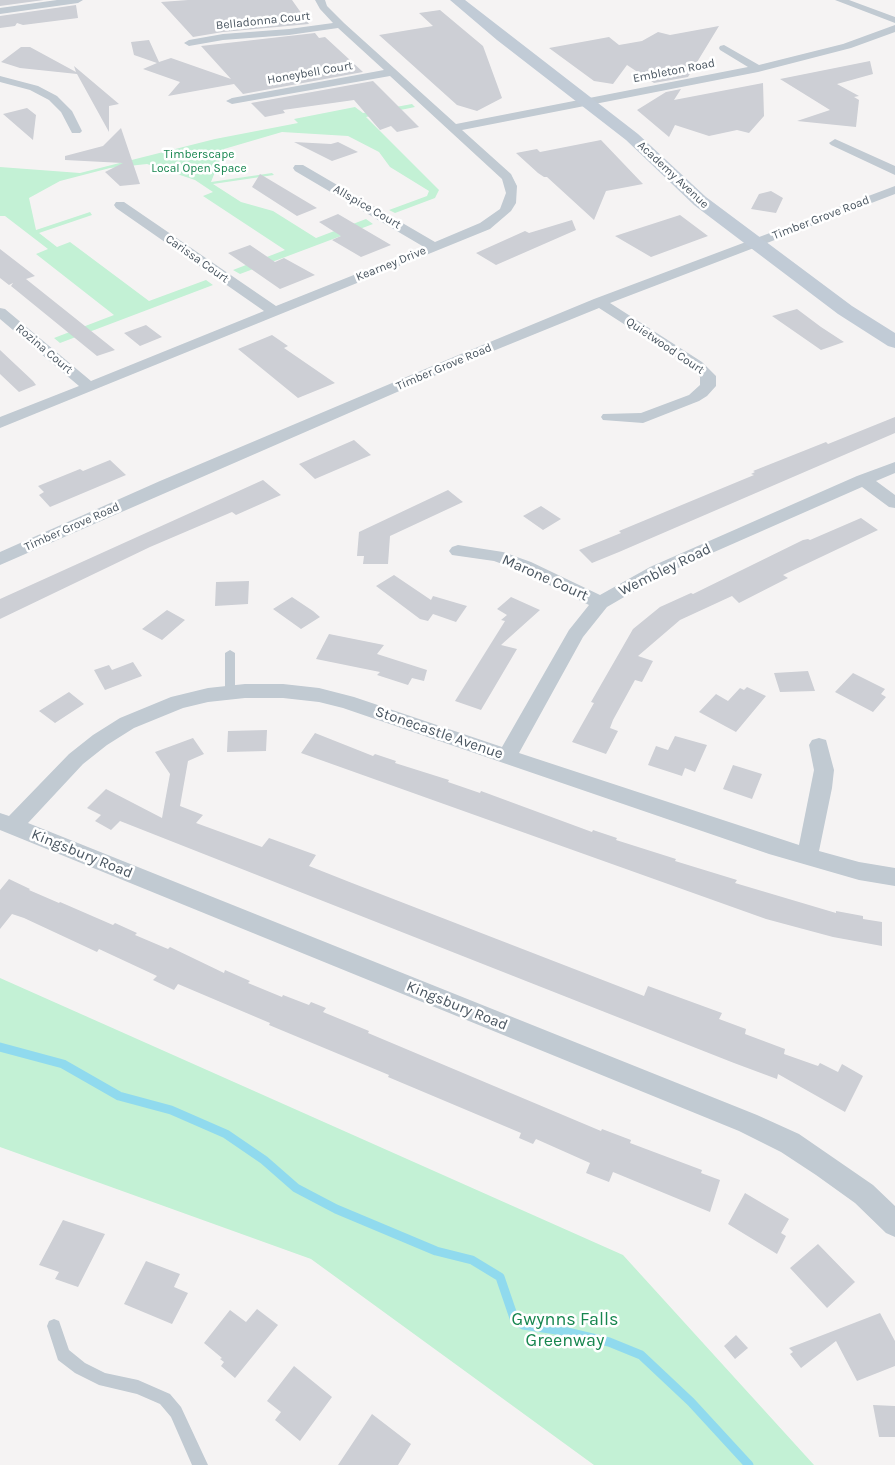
<!DOCTYPE html>
<style>
body{margin:0}
canvas{display:block;background:#f5f3f3}
</style>
<canvas width="895" height="1465"></canvas>
<script>
const context = document.querySelector('canvas').getContext('2d');
context.lineJoin = 'round';
function fillPath(path, color) {
  context.fillStyle = color;
  context.fill(path, 'evenodd');
}
function poly(rows) {
  const path = new Path2D();
  for (const r of rows) {
    path.moveTo(r[0], r[1]);
    for (let i = 2; i < r.length; i += 2) path.lineTo(r[i], r[i + 1]);
  }
  return path;
}
function strokePath(path, color, width, dash) {
  context.strokeStyle = color;
  context.lineWidth = width;
  context.lineCap = dash ? 'butt' : 'round';
  context.setLineDash(dash || []);
  context.stroke(path);
}
function write(font, color, halo, rows, align = 'center') {
  context.font = font + ' Karla,sans-serif';
  context.lineWidth = 5;
  context.setLineDash([]);
  context.textBaseline = 'middle';
  context.strokeStyle = halo;
  context.fillStyle = color;
  for (const [text, x, y, turn = 0] of rows) {
    context.save();
    context.translate(x, y);
    context.rotate((+turn || 0) * Math.PI / 180);
    context.textAlign = isNaN(turn) ? turn : align;
    if (halo) context.strokeText(text, 0, 0);
    context.fillText(text, 0, 0);
    context.restore();
  }
}
const green = poly([
 [412,104,415,107,366,117,439,190,435,198,395,213,389,210,427,196,429,191,390,167,379,152,348,136,282,132,224,149,211,182,272,173,274,175,213,184,241,202,273,211,316,238,366,219,373,224,240,274,233,270,285,250,203,196,213,192,195,180,147,164,110,168,60,181,29,198,36,230,90,212,92,215,39,233,57,247,70,242,149,301,206,280,213,285,60,343,54,338,114,315,36,254,48,249,5,216,0,216,0,167,80,173,215,139,298,123,294,119,355,107,363,113],
 [0,978,623,1255,814,1465,594,1465,311,1259,0,1147]
]);
const stream = poly([
 [0,1047,63,1064,119,1096,171,1110,226,1134,264,1160,296,1188,336,1209,436,1251,472,1260,500,1277,514,1318,523,1325,563,1331,609,1342,641,1355,691,1402,749,1465]
]);
const building = poly([
 [0,0,44,0,0,6],
 [188,0,292,0,309,24,223,32,193,37,161,2],
 [76,5,78,18,23,25,17,23,15,26,0,28,0,16],
 [440,10,483,46,502,98,477,111,457,105,379,35,433,26,419,13],
 [719,26,688,77,654,83,627,65,613,84,594,81,549,48,609,37,619,45,642,41,658,32,670,35],
 [315,33,319,38,325,37,363,72,243,94,234,84,168,96,180,82,143,69,157,63,134,55,131,42,149,40,159,62,171,58,231,79,201,46],
 [21,47,30,47,76,72,74,66,119,104,109,106,109,132,77,74,20,68,1,62],
 [870,61,873,74,837,84,859,96,854,97,859,100,856,127,797,121,830,110,780,79],
 [373,81,419,127,397,132,391,126,380,130,354,100,283,110,285,113,265,117,251,103],
 [763,83,764,116,749,133,737,130,709,136,675,125,669,137,637,110,666,92,681,89,674,100],
 [27,108,36,115,33,140,3,114],
 [121,128,140,184,120,186,105,172,123,163,65,160,65,156,103,146],
 [601,140,643,184,606,191,594,220,547,177,544,177,538,173,516,153,537,149,540,152],
 [294,142,331,144,338,142,358,152,332,161],
 [260,174,317,208,297,216,252,187],
 [771,191,783,198,776,213,751,209,759,194],
 [338,214,391,245,361,257,332,240,341,236,319,222],
 [680,215,708,236,651,257,615,236],
 [572,220,576,230,496,265,476,253,525,231,529,233],
 [250,245,275,262,284,258,315,275,280,289,228,253],
 [0,249,35,276,26,279,115,350,97,356,11,286,13,283,9,285,0,278],
 [797,309,821,327,844,342,821,350,772,316],
 [146,325,162,337,140,346,124,333],
 [272,335,288,346,284,348,335,383,298,398,238,349],
 [0,350,33,381,36,385,19,392,0,374],
 [895,417,895,433,619,552,592,563,579,550,621,533,619,531,754,475,751,474,755,472,753,471,826,442,828,444],
 [354,440,371,455,315,479,299,464],
 [110,460,126,475,50,507,39,495,44,492,38,486,80,469,83,471],
 [263,480,281,495,236,515,232,512,150,547,0,619,0,599],
 [448,490,463,502,390,536,388,564,363,564,364,556,357,556,359,532],
 [541,506,561,519,543,530,523,516],
 [861,518,878,530,783,575,788,578,739,603,732,596,680,620,638,656,653,661,642,682,635,680,613,720,610,728,618,731,606,754,572,742,594,703,591,702,633,629,660,607,691,593,693,594,803,540,808,539,810,540],
 [394,575,431,600,433,596,467,606,456,622,433,614,428,621,420,619,376,586],
 [249,581,248,604,215,606,216,582],
 [292,597,313,611,320,617,301,629,273,609],
 [511,597,540,610,501,645,517,649,481,710,455,701,505,621,501,620,507,615,497,609],
 [167,610,185,620,162,640,142,629],
 [329,634,384,645,377,654,427,670,424,681,412,678,408,685,377,675,380,672,316,659],
 [133,662,142,676,105,690,94,670,109,665,112,670],
 [808,671,815,691,780,692,774,673],
 [853,673,885,689,881,694,886,697,873,712,835,692],
 [747,687,766,696,736,732,699,712,716,694,728,701,740,688,744,690],
 [69,692,84,704,55,723,39,711],
 [267,730,266,751,227,752,228,731],
 [315,733,373,756,375,754,396,761,395,763,449,780,448,782,480,793,481,791,592,832,593,830,617,838,616,840,676,859,675,861,737,880,735,883,836,913,836,911,863,916,863,919,882,922,882,946,833,937,766,919,301,753],
 [675,736,707,745,695,772,685,768,682,776,648,765,656,746,668,750],
 [193,738,204,754,188,761,180,806,203,815,196,823,262,847,269,838,316,855,309,866,352,883,644,996,648,986,722,1013,719,1019,746,1029,745,1034,785,1049,784,1054,818,1066,820,1063,838,1072,842,1064,863,1076,845,1112,778,1074,777,1079,734,1063,120,821,111,830,95,821,101,815,87,808,106,789,162,818,170,774,155,752],
 [733,765,762,774,752,799,723,789],
 [9,879,30,889,29,890,59,903,60,902,113,925,115,923,137,933,135,935,168,949,170,947,224,973,225,970,250,981,248,983,282,997,283,995,309,1005,311,1002,326,1008,323,1012,369,1031,368,1033,601,1131,602,1129,631,1140,630,1143,702,1170,701,1173,720,1180,710,1212,613,1172,609,1182,586,1173,590,1163,536,1139,533,1144,519,1138,521,1133,388,1077,389,1075,269,1025,270,1023,178,984,174,990,153,980,157,976,99,949,97,952,24,918,12,914,0,929,0,890],
 [745,1193,789,1219,781,1233,786,1236,777,1254,728,1224],
 [63,1220,105,1234,78,1287,55,1279,59,1272,39,1265],
 [818,1244,855,1282,827,1308,790,1268],
 [146,1261,180,1274,174,1287,188,1293,172,1324,124,1304],
 [257,1309,278,1325,235,1378,221,1366,224,1362,220,1359,222,1358,204,1343,230,1310,246,1322],
 [880,1313,895,1341,895,1366,857,1381,836,1341,801,1368,790,1354,793,1352,789,1348],
 [736,1335,748,1348,735,1359,724,1346],
 [294,1366,332,1397,300,1441,275,1420,281,1412,267,1401],
 [873,1405,895,1406,895,1437,879,1437],
 [372,1414,411,1444,398,1465,338,1465]
]);
const lane = poly([
 [230,650,235,653,235,693,230,696,225,693,225,653,230,650],
 [54,1319,59,1321,69,1350,85,1363,105,1373,138,1380,170,1394,181,1407,208,1465,192,1465,171,1417,160,1404,137,1394,99,1385,75,1373,58,1360,47,1326,49,1321,54,1319]
]);
const street = poly([
 [57,0,83,0,78,3,0,14,0,8,57,0],
 [315,0,325,0,327,6,344,23,456,124,748,67,720,50,719,48,720,46,724,45,759,65,843,44,895,25,895,32,851,48,758,72,462,130,511,174,517,186,516,203,511,211,490,229,0,428,0,417,79,386,0,319,0,308,5,309,91,381,264,311,116,208,114,205,116,202,124,202,276,306,424,247,295,171,293,168,295,165,303,165,435,242,480,223,500,209,506,193,502,179,390,76,232,104,226,101,232,98,384,70,338,28,289,35,223,40,189,46,184,43,189,40,223,34,289,29,333,23,320,9,315,0],
 [835,0,849,0,895,17,895,23,835,0],
 [0,76,38,86,57,96,72,111,82,131,80,133,72,133,61,112,49,100,30,90,0,82,0,76],
 [835,139,895,166,895,175,831,145,829,143,835,139],
 [895,186,895,194,610,303,702,362,716,376,716,386,707,396,699,401,643,423,603,420,601,417,603,414,641,413,689,395,700,385,700,377,692,368,599,308,466,362,0,565,0,552,160,481,456,356,594,299,895,186],
 [895,462,895,473,876,481,895,495,895,508,889,507,862,487,662,575,607,607,583,637,519,753,799,845,814,770,809,745,812,740,819,738,826,740,834,770,832,788,819,851,859,862,895,868,895,886,859,880,769,854,343,708,319,702,283,698,245,698,208,702,183,708,134,728,107,745,83,764,28,823,757,1115,799,1134,873,1185,895,1206,895,1237,886,1233,855,1203,816,1175,781,1152,739,1131,0,830,0,813,9,816,69,754,93,735,120,718,171,697,208,688,245,684,283,684,319,688,354,697,502,747,569,630,589,605,519,570,494,561,452,555,449,551,452,547,458,545,503,552,531,562,600,595,650,567,857,476,895,462]
]);
const secondary = poly([
 [450,0,465,0,638,134,706,197,852,306,895,333,895,348,888,346,838,314,694,205,626,140,497,40,450,0]
]);
const farStreetnames = [
 ["Belladonna Court",263,21,-6],
 ["Embleton Road",674,71,-11],
 ["Honeybell Court",310,73,-10],
 ["Academy Avenue",673,175,43],
 ["Allspice Court",367,207,30],
 ["Timber Grove Road",821,218,-21],
 ["Carissa Court",197,259,35],
 ["Kearney Drive",391,264,-22],
 ["Quietwood Court",665,346,34],
 ["Rozina Court",44,349,40],
 ["Timber Grove Road",444,367,-23],
 ["Timber Grove Road",72,527,-24]
];
const farParknames = [
 ["Timberscape",199,155],
 ["Local Open Space",199,169]
];
const streetNames = [
 ["Wembley Road",665,570,-26],
 ["Marone Court",545,578,24],
 ["Stonecastle Avenue",439,733,19],
 ["Kingsbury Road",82,854,22],
 ["Kingsbury Road",457,1006,22]
];
const nearParknames = [
 ["Gwynns Falls",565,1320],
 ["Greenway",565,1341]
];
fillPath(green, '#c3f1d5');
strokePath(stream, '#90daee', 9);
fillPath(building, '#cdcfd5');
fillPath(lane, '#c1cad2');
fillPath(street, '#c1cad2');
fillPath(secondary, '#c1cbd6');
write('12px', '#4a5661', '#fff', farStreetnames);
write('12px', '#17864f', '#fff', farParknames);
write('15px', '#4a5661', '#fff', streetNames);
write('18px', '#17864f', '#fff', nearParknames);
</script>
